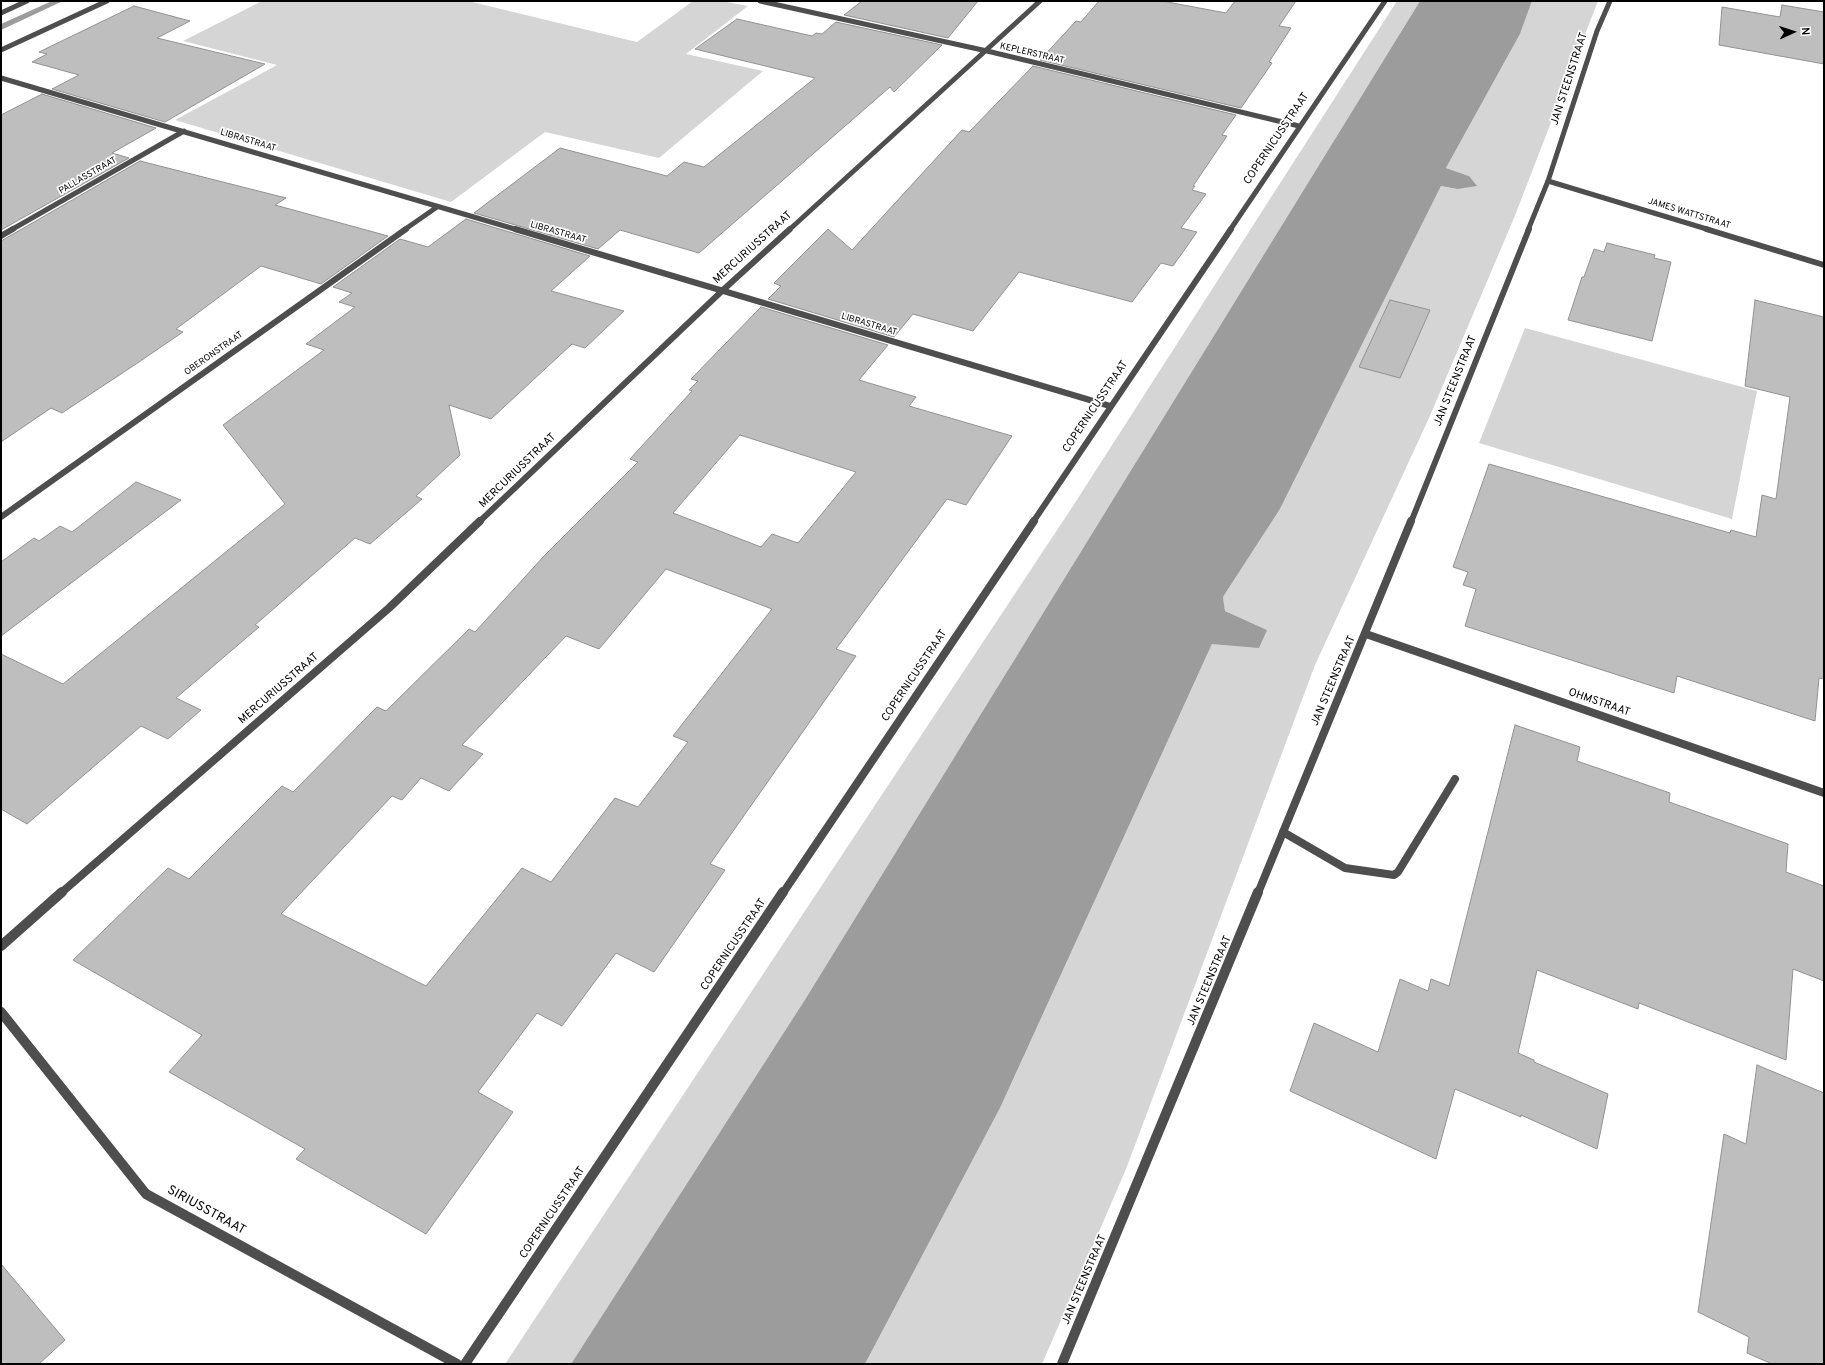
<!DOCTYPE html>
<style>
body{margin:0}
#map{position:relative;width:1825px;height:1365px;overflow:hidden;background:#fff;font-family:Overpass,sans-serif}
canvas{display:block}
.frame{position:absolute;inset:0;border:2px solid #000;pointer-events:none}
.north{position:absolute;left:1773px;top:12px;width:40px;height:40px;-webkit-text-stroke:3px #fff;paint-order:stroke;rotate:87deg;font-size:11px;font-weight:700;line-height:16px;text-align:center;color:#000}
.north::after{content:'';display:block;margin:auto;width:14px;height:18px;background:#000;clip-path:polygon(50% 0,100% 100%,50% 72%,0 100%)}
</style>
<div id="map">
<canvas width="1825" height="1365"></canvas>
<div class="frame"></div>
<div class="north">N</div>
</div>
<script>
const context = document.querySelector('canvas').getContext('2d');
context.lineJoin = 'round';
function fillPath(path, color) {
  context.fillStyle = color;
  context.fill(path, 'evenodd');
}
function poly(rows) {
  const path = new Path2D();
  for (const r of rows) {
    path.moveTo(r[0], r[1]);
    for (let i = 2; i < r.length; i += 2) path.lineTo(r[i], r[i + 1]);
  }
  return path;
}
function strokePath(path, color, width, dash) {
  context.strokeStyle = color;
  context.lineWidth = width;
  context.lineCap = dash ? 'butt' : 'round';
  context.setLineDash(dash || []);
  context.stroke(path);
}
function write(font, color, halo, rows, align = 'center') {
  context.font = font + ' Overpass,sans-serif';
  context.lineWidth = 3.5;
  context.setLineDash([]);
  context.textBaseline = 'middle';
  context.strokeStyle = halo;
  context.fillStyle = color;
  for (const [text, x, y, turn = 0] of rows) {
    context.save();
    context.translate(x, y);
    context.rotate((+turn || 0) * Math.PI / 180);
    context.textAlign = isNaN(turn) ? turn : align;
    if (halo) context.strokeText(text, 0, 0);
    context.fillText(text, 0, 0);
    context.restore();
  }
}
const green = poly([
 [262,1,468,1,637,42,693,1,722,1,748,6,686,54,763,71,659,158,545,132,451,202,175,120,277,65,183,41],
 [1397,1,1420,1,806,998,571,1364,505,1364,1071,509],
 [1532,1,1598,1,1514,218,1429,418,1315,665,1126,1169,1042,1364,865,1364,1000,1108,1212,644,1267,630,1225,611,1223,597,1280,509,1441,186,1457,189,1469,176,1446,168,1520,34],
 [1525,328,1757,391,1732,519,1479,443]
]);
const water = poly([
 [1420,1,1532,1,1520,34,1446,168,1469,176,1477,186,1457,189,1441,186,1280,509,1223,597,1225,611,1267,630,1259,648,1212,644,1000,1108,865,1364,571,1364,806,998]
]);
const stream = poly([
 [52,1,63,1,1,30,1,24,52,1]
]);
const building = poly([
 [862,1,978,1,948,38,844,15,862,1],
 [1099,1,1162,1,1226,13,1235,1,1296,1,1279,26,1291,28,1269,62,1272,63,1241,108,1040,60,1076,21,1081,22,1099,1],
 [1782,5,1824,12,1824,64,1719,45,1722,7,1780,17,1782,5],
 [134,6,190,21,157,38,265,64,165,122,52,89,79,75,32,62,47,54,39,52,134,6],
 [737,19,812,36,816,33,822,34,836,22,942,45,894,92,890,87,699,253,620,230,598,249,474,213,560,148,667,176,684,162,704,167,815,78,695,49,737,19],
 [1033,66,1236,115,1222,135,1227,136,1193,186,1195,186,1192,190,1206,194,1181,228,1197,232,1173,266,1161,263,1132,302,1019,272,973,331,913,314,894,337,768,299,781,286,774,283,828,229,852,250,962,130,969,132,1033,66],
 [42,94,156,128,112,153,129,158,1,230,1,115,42,94],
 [140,161,286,198,275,205,388,236,321,284,261,266,176,329,183,332,136,364,62,413,51,408,1,442,1,241,140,161],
 [466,219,590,256,551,291,624,311,585,348,572,344,491,419,449,405,460,455,416,496,422,499,370,544,355,538,255,625,259,627,176,698,201,710,168,739,141,726,27,824,1,809,1,654,63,684,285,504,223,425,324,350,306,344,355,307,339,302,352,293,333,287,400,239,428,247,466,219],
 [1607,243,1655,255,1654,258,1671,262,1652,341,1568,320,1582,277,1584,277,1594,249,1604,252,1607,243],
 [1390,300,1430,310,1400,378,1359,367,1390,300],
 [1755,300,1824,317,1824,679,1819,678,1815,721,1677,676,1674,693,1465,626,1476,589,1463,585,1468,572,1453,567,1489,464,1730,533,1731,530,1756,537,1762,495,1776,499,1790,397,1745,386,1755,300],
 [761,307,888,345,859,380,916,397,909,406,1012,436,966,505,947,499,836,649,856,656,710,864,725,870,654,972,616,953,562,1026,537,1013,478,1092,513,1112,426,1234,296,1159,305,1149,169,1072,202,1035,73,960,168,868,189,879,282,786,293,792,377,707,386,711,469,629,475,632,544,556,638,462,630,459,692,391,689,390,698,381,691,379,761,307],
 [740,435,856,472,798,543,772,534,761,547,673,513,740,435],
 [666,569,772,609,673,736,688,742,638,807,615,798,551,882,522,868,426,986,281,914,392,796,402,800,421,778,449,791,483,754,462,745,566,636,599,649,666,569],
 [136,482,181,500,1,636,1,562,34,538,39,541,60,526,72,532,136,482],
 [1515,725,1580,747,1577,761,1670,793,1669,802,1788,844,1786,872,1824,886,1824,981,1793,969,1786,1060,1639,1003,1638,1009,1537,970,1518,1053,1534,1060,1534,1062,1608,1094,1597,1149,1521,1115,1521,1117,1455,1089,1436,1159,1290,1091,1314,1023,1378,1052,1400,979,1428,991,1431,979,1449,986,1515,725],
 [1757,1065,1824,1093,1824,1364,1772,1364,1747,1353,1749,1337,1698,1312,1724,1134,1746,1144,1757,1065],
 [1,1264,65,1340,39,1364,1,1364,1,1264]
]);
const service = poly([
 [1283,832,1345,868,1394,875,1398,872,1455,779]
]);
const minorFar3 = poly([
 [760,1,987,51,1299,126],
 [1,13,27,1],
 [1,50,107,1],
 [1,78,518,230],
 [1548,181,1710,230],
 [11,230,184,131],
 [404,230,437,207],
 [789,230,1040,1]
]);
const minorFar2 = poly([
 [515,229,1110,406],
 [1706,229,1824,265],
 [1,236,13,229],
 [1,517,406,229],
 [479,522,723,290,790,229]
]);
const minorFar1 = poly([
 [1366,634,1824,793],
 [61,893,389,608,480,521]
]);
const minor = poly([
 [1,946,62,892],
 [1,1012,146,1194,457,1364]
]);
const tertiaryFar3 = poly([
 [1230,230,1385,1],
 [1528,230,1548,181,1597,31,1610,1]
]);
const tertiaryFar2 = poly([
 [1033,522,1231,229],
 [1411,522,1529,229]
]);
const tertiaryFar1 = poly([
 [783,893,1034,521],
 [1258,893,1411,521]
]);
const tertiary = poly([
 [465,1364,783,892],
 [1062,1364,1258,892]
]);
const farStreetnames = [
 ["KEPLERSTRAAT",1032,54,13],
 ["LIBRASTRAAT",248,141,17],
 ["PALLASSTRAAT",88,176,-30],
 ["JAMES WATTSTRAAT",1689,214,17],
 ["LIBRASTRAAT",558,233,16],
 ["LIBRASTRAAT",869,325,17],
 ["OBERONSTRAAT",214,354,-35]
];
const streetNames = [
 ["JAN STEENSTRAAT",1570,79,-72],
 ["COPERNICUSSTRAAT",1277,139,-56],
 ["MERCURIUSSTRAAT",753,248,-42],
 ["JAN STEENSTRAAT",1456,381,-68],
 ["COPERNICUSSTRAAT",1096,407,-56],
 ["MERCURIUSSTRAAT",518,471,-44],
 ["COPERNICUSSTRAAT",915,676,-56],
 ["JAN STEENSTRAAT",1334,681,-67],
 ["MERCURIUSSTRAAT",279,689,-41],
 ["OHMSTRAAT",1599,703,19],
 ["COPERNICUSSTRAAT",734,945,-56],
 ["JAN STEENSTRAAT",1210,981,-67],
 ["COPERNICUSSTRAAT",553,1213,-56],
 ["JAN STEENSTRAAT",1085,1280,-67]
];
const nearStreetnames = [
 ["SIRIUSSTRAAT",206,1211,29]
];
fillPath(green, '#d5d5d5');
fillPath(water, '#9c9c9c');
fillPath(stream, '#9c9c9c');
fillPath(building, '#bebebe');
strokePath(building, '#929292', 1);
strokePath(service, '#4e4e4e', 8);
strokePath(minorFar3, '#4e4e4e', 5);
strokePath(minorFar2, '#4e4e4e', 6);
strokePath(minorFar1, '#4e4e4e', 8);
strokePath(minor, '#4e4e4e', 10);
strokePath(tertiaryFar3, '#4e4e4e', 5);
strokePath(tertiaryFar2, '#4e4e4e', 6);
strokePath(tertiaryFar1, '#4e4e4e', 8);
strokePath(tertiary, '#4e4e4e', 10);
write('9px', '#000', '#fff', farStreetnames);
write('11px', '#000', '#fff', streetNames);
write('13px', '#000', '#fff', nearStreetnames);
</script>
